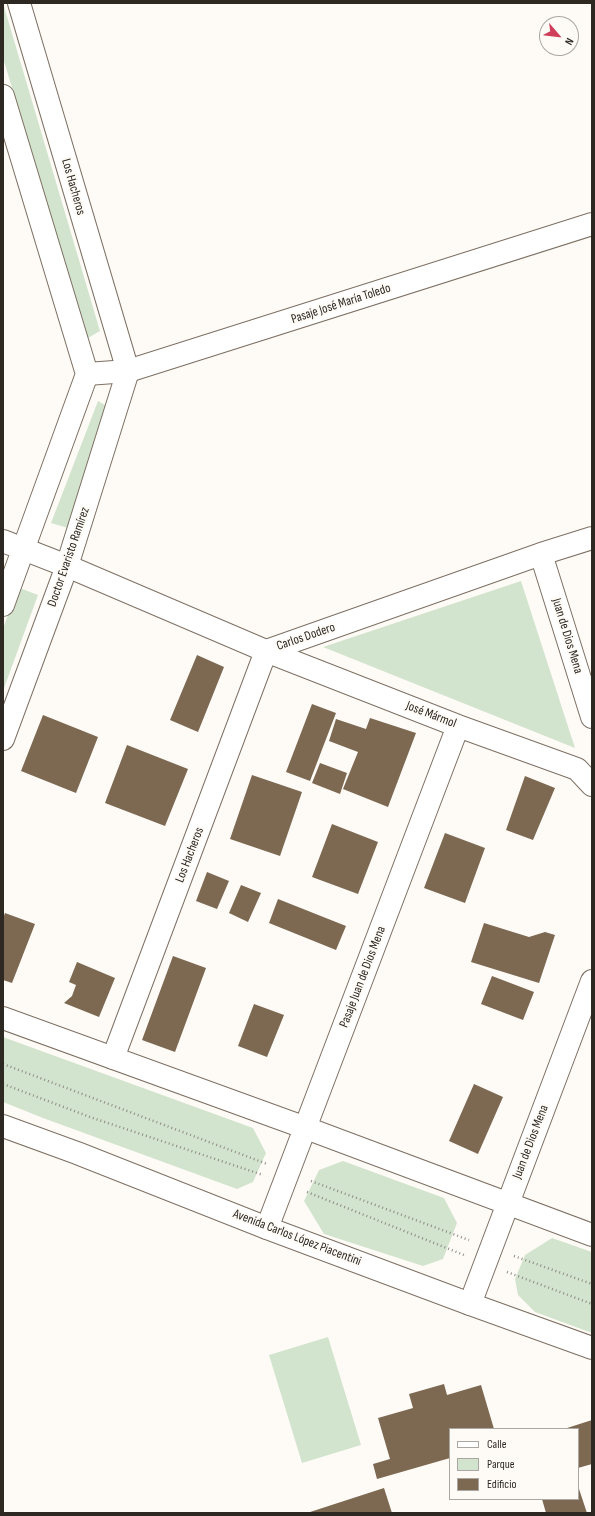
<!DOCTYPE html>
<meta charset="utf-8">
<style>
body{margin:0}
#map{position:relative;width:595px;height:1516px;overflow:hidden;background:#fefbf7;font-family:"Sofia Sans Condensed",sans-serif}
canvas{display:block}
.frame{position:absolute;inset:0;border:4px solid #2d2822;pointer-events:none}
.legend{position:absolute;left:449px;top:1428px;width:130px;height:72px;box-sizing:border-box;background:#fefbf7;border:1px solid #aaa7a2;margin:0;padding:5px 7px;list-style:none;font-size:12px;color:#2d2822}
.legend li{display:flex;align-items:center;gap:8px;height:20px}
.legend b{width:20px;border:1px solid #aaa7a2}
.north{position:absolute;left:539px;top:16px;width:40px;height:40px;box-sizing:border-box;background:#fefbf7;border:1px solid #aaa7a2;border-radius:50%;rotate:118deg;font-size:11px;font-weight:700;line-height:16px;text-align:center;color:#2d2822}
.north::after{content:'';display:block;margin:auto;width:14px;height:18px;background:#cf3f59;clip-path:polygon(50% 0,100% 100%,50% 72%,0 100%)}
</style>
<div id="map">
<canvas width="595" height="1516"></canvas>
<div class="frame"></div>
<ul class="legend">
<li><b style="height:5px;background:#fff"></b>Calle</li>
<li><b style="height:11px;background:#d3e4ce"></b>Parque</li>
<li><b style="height:11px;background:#7d6851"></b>Edificio</li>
</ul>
<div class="north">N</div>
</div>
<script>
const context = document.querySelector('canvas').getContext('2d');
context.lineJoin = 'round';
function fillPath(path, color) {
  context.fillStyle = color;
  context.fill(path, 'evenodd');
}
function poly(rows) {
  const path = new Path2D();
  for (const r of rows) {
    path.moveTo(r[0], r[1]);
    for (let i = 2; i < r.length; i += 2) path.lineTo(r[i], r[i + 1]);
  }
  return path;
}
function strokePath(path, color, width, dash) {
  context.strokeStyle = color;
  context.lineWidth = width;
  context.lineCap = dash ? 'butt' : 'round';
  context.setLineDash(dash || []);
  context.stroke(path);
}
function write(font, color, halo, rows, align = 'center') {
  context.font = font + ' "Sofia Sans Condensed",sans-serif';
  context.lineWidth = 4;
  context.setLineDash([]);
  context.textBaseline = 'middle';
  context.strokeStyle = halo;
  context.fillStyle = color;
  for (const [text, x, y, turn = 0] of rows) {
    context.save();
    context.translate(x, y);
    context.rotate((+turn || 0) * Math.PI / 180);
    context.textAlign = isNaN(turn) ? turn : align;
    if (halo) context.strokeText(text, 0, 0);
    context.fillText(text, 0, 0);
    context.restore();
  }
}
const green = poly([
 [3,3,100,331,88,338,3,58],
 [98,401,110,408,68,528,51,523],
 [521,581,575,748,323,647],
 [17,587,38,595,3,691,3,629],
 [3,1037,253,1128,266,1153,253,1182,237,1189,43,1118,3,1102],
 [343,1161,444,1198,457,1223,443,1259,423,1266,324,1234,304,1201,319,1170],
 [552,1238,592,1252,592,1333,535,1312,518,1295,515,1279,525,1255],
 [328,1337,361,1445,302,1463,269,1355]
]);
const building = poly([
 [197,655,224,667,198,732,170,720],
 [312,704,336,713,310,781,286,772],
 [43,715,98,737,76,793,21,771],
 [370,718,416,733,388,807,343,789,358,752,329,741,336,719,366,729],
 [127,745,188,769,165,826,105,803],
 [320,763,347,773,340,794,312,783],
 [252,775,302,792,280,856,230,839],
 [525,776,555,788,533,840,506,830],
 [332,824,378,842,358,894,312,877],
 [445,833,485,848,465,903,424,888],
 [207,872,229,881,217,909,196,901],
 [241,885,261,893,248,922,229,913],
 [278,899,346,926,336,950,269,923],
 [5,913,35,924,12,983,3,980,3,918],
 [484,923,529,937,545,932,555,935,539,983,471,962],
 [173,956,206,968,175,1052,142,1040],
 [77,962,115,978,99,1017,64,1003,72,996,76,985,69,982],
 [492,976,534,992,523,1020,481,1004],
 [254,1004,284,1015,267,1057,238,1046],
 [474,1084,503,1097,478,1154,449,1141],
 [444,1384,447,1395,481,1385,494,1429,450,1429,450,1458,377,1479,373,1464,390,1459,378,1418,413,1408,409,1394],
 [592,1420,592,1464,578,1468,578,1429,564,1429],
 [578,1486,587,1513,546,1513,542,1499,578,1499],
 [384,1488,392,1513,307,1513]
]);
const path = poly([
 [3,1064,267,1164],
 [3,1084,90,1117,263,1175],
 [311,1181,469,1240],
 [307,1192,464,1255],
 [514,1256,592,1284],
 [507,1272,592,1304]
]);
const minor = poly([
 [87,374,128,371,592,224],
 [3,541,67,566,266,651,458,726,577,769,592,785],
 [541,554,592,717],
 [266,651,541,554,592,538],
 [113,1058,266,651],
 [267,1228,458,726],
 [470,1304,592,981]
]);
const secondary = poly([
 [3,96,87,374,3,605],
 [3,739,67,566,128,371,19,3],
 [3,1018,306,1128,592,1235],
 [3,1126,77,1153,267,1228,470,1304,592,1348]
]);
const streetNames = [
 ["Los Hacheros",73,187,74],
 ["Pasaje José María Toledo",341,304,-18],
 ["Doctor Evaristo Ramírez",69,557,-71],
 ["Juan de Dios Mena",567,636,73],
 ["Carlos Dodero",306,637,-19],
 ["José Mármol",431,715,21],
 ["Los Hacheros",190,855,-69],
 ["Pasaje Juan de Dios Mena",363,977,-69],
 ["Juan de Dios Mena",531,1142,-69],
 ["Avenida Carlos López Piacentini",297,1238,21]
];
fillPath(green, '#d3e4ce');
fillPath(building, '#7d6851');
strokePath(minor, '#7d7063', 24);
strokePath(secondary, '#7d7063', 24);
strokePath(path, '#8f8b86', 2.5, [1, 3]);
strokePath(minor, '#fff', 22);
strokePath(secondary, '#fff', 22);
write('13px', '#2d2822', '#fefbf7', streetNames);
</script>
